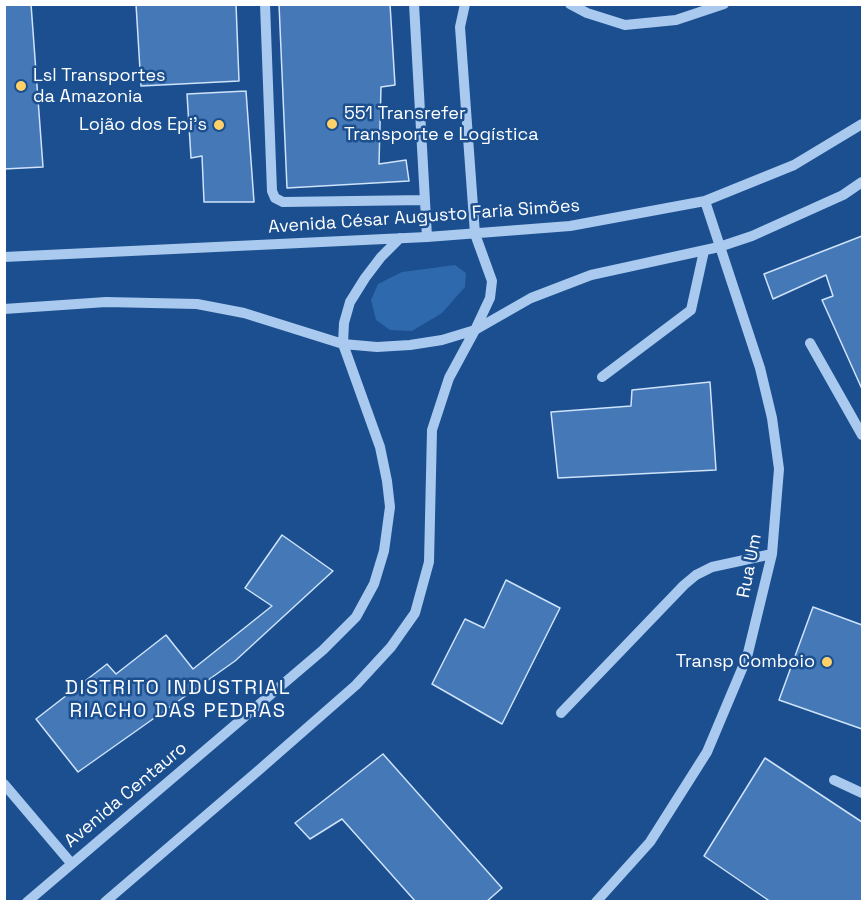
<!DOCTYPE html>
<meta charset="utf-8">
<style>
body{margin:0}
#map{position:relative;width:867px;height:906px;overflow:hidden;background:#1b4f8f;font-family:"Space Grotesk",sans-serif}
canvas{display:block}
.frame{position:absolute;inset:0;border:6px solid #fff;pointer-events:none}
</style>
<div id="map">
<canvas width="867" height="906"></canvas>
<div class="frame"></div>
</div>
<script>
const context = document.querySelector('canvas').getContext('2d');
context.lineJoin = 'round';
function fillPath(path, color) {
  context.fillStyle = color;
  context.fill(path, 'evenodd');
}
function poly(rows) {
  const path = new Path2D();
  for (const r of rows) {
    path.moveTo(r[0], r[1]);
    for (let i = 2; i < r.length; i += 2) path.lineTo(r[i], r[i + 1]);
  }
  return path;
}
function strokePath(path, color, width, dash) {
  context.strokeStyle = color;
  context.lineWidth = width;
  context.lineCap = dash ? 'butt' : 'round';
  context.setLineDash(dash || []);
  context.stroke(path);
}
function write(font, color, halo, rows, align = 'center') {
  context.font = font + ' "Space Grotesk",sans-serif';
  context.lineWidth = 5;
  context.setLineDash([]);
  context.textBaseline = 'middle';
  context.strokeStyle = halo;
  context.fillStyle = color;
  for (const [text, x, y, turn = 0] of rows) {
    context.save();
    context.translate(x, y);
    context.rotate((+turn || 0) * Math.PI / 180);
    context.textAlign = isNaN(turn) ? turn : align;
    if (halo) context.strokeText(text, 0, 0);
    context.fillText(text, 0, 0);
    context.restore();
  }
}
const green = poly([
 [455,265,466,273,465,287,442,313,412,331,390,330,376,320,371,300,378,284,402,272]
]);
const building = poly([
 [4,4,31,4,43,167,4,169,4,4],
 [136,4,236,4,239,81,141,86,136,4],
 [279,4,390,4,395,85,381,87,379,164,406,160,409,181,287,188,279,4],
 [246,91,254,202,204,202,202,156,191,158,187,94,246,91],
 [862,236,862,389,822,300,833,296,826,275,773,299,764,274,862,236],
 [710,382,716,470,558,478,551,412,631,406,632,390,710,382],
 [282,535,333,571,235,661,78,772,36,719,107,664,116,674,166,635,193,669,272,606,245,588,282,535],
 [506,580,560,608,502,724,432,684,465,619,484,628,506,580],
 [813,607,862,625,862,729,779,700,813,607],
 [383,754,502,888,486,902,416,902,342,819,310,839,295,823,383,754],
 [765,758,862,822,862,902,771,902,704,856,765,758]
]);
const minor = poly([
 [265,4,272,191,275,198,283,202,425,200],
 [414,4,427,237],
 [570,4,587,13,625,25,676,20,724,4],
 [4,257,427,237,570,226,705,201,794,165,862,124],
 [4,309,106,302,197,304,244,313,343,344,377,347,410,345,442,340,475,330,531,298,591,275,719,247,752,236,843,195,862,182],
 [810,343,862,435],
 [602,377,691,310,704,251],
 [561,713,684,585,696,575,712,567,772,554],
 [834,780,862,793],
 [4,784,71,863],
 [27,902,323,650,356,617,374,584,384,551,390,507,387,481,380,447,343,344,344,323,350,302,365,278,381,257,400,238],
 [105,902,259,770,356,685,391,647,415,613,429,562,432,430,449,378,475,330,490,298,492,281,475,234,460,27,465,4],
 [596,902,650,842,707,752,747,657,772,554,779,469,772,418,760,368,705,201]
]);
const markers = [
 [21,86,6,"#ffd166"],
 [332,124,6,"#ffd166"],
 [219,125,6,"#ffd166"],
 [827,662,6,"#ffd166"]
];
const poiNames = [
 ["Lsl Transportes",33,76],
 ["da Amazonia",33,97],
 ["551 Transrefer",344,114],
 ["Transporte e Logística",344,135],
 ["Lojão dos Epi's",207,125,"right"],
 ["Transp Comboio",815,662,"right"]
];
const streetNames = [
 ["Avenida César Augusto Faria Simões",424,217,-4],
 ["Rua Um",750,566,-79],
 ["Avenida Centauro",126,795,-40]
];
const neighbourhoodNames = [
 ["DISTRITO INDUSTRIAL",178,689],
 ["RIACHO DAS PEDRAS",178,712]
];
fillPath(green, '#2e69ad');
fillPath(building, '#4478b7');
strokePath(building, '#cfe3fa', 1.5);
strokePath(minor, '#a9c9ee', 10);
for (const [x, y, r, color] of markers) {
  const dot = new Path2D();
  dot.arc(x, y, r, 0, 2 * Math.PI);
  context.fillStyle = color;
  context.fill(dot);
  strokePath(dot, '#1b4f8f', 2);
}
write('18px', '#fff', '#1b4f8f', poiNames, 'left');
write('18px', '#fff', '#1b4f8f', streetNames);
context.letterSpacing = '1.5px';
write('20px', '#fff', '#1b4f8f', neighbourhoodNames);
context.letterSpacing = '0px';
</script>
